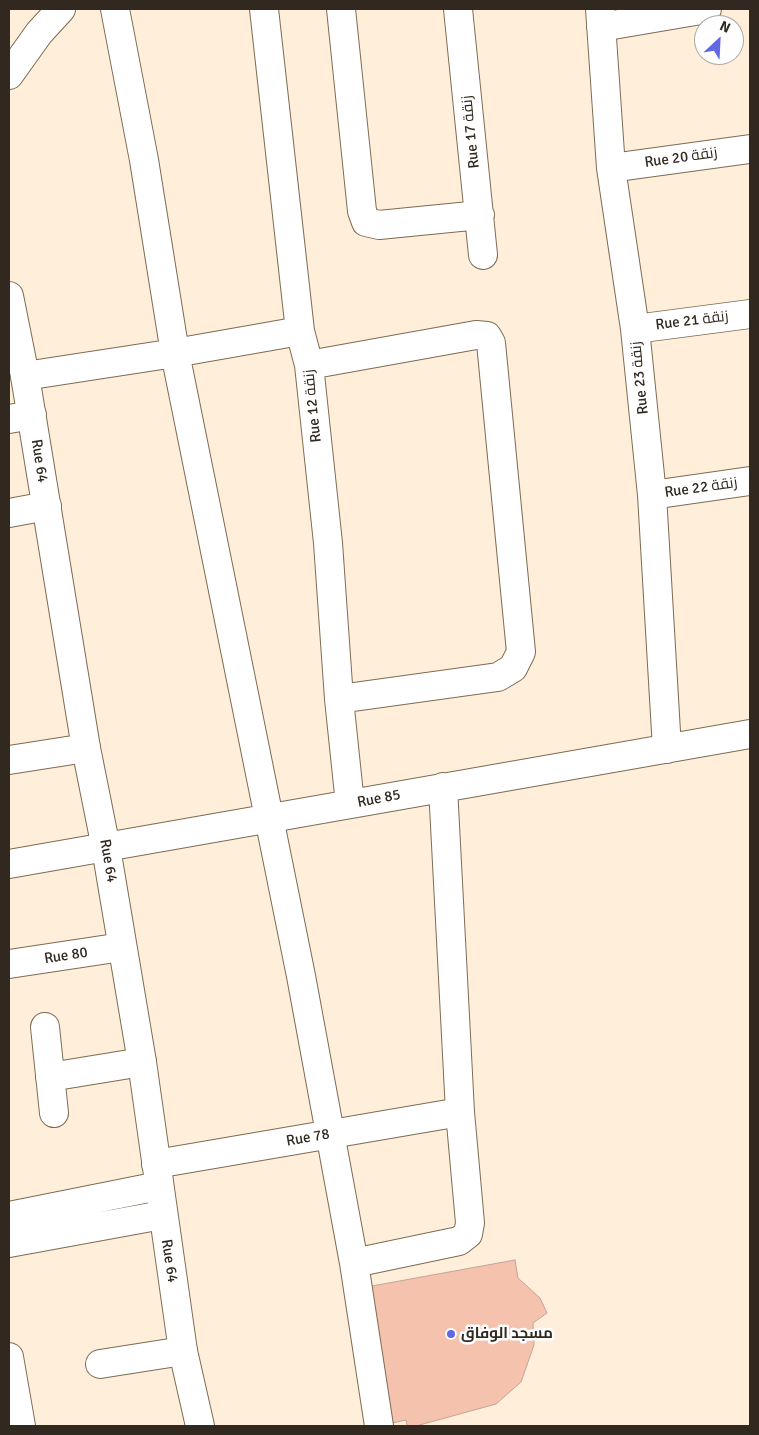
<!DOCTYPE html>
<meta charset="utf-8">
<style>
body{margin:0}
#map{position:relative;width:759px;height:1435px;overflow:hidden;background:#ffeed9;font-family:Signika,sans-serif}
canvas{display:block}
.frame{position:absolute;inset:0;border:10px solid #31291f;pointer-events:none}
.north{position:absolute;left:694px;top:15px;width:50px;height:50px;box-sizing:border-box;background:#fefefe;border:1px solid #aca9a5;border-radius:50%;rotate:25deg;font-size:14px;font-weight:700;line-height:20px;text-align:center;color:#31291f}
.north::after{content:'';display:block;margin:auto;width:18px;height:22px;background:#6268e1;clip-path:polygon(50% 0,100% 100%,50% 72%,0 100%)}
</style>
<div id="map">
<canvas width="759" height="1435"></canvas>
<div class="frame"></div>
<div class="north">N</div>
</div>
<script>
const context = document.querySelector('canvas').getContext('2d');
context.lineJoin = 'round';
function fillPath(path, color) {
  context.fillStyle = color;
  context.fill(path, 'evenodd');
}
function poly(rows) {
  const path = new Path2D();
  for (const r of rows) {
    path.moveTo(r[0], r[1]);
    for (let i = 2; i < r.length; i += 2) path.lineTo(r[i], r[i + 1]);
  }
  return path;
}
function strokePath(path, color, width, dash) {
  context.strokeStyle = color;
  context.lineWidth = width;
  context.lineCap = dash ? 'butt' : 'round';
  context.setLineDash(dash || []);
  context.stroke(path);
}
function write(font, color, halo, rows, align = 'center') {
  context.font = font + ' Signika,Cairo,sans-serif';
  context.lineWidth = 5;
  context.setLineDash([]);
  context.textBaseline = 'middle';
  context.strokeStyle = halo;
  context.fillStyle = color;
  for (const [text, x, y, turn = 0] of rows) {
    context.save();
    context.translate(x, y);
    context.rotate((+turn || 0) * Math.PI / 180);
    context.textAlign = isNaN(turn) ? turn : align;
    if (halo) context.strokeText(text, 0, 0);
    context.fillText(text, 0, 0);
    context.restore();
  }
}
const building = poly([
 [515,1260,518,1278,540,1298,547,1313,533,1323,534,1345,521,1382,496,1404,416,1426,407,1426,406,1420,388,1424,370,1281,372,1286,515,1260]
]);
const street = poly([
 [115,9,144,160,175,353,301,976,354,1263,379,1426],
 [264,9,300,331,309,365,328,543,339,699,350,804],
 [341,9,362,211,366,222,379,225,480,215],
 [458,9,483,255],
 [600,9,611,168,635,329,652,495,667,749],
 [601,27,707,9],
 [611,168,750,149],
 [635,329,750,314],
 [309,365,476,335,487,336,491,343,521,652,513,668,498,677,339,699],
 [25,376,175,353,300,331],
 [9,419,32,415],
 [652,495,750,481],
 [9,513,47,506],
 [9,760,86,748],
 [9,864,750,734],
 [9,964,122,947],
 [45,1027,54,1113],
 [50,1077,142,1062],
 [156,1164,460,1112],
 [9,1216,159,1186],
 [9,1243,162,1215],
 [354,1263,459,1241,468,1234,470,1223,460,1112,443,787],
 [9,1357,21,1426],
 [100,1364,183,1351]
]);
const secondary = poly([
 [9,75,39,33,61,9],
 [9,296,25,376,86,748,106,848,142,1062,183,1351,200,1426]
]);
const markers = [
 [451,1334,5,"#6268e1"]
];
const streetNames = [
 ["Rue 17 زنقة",471,132,-96],
 ["Rue 20 زنقة",681,158,-8],
 ["Rue 21 زنقة",692,321,-7],
 ["Rue 23 زنقة",640,378,-96],
 ["Rue 12 زنقة",313,406,-96],
 ["Rue 64",39,461,81],
 ["Rue 22 زنقة",701,488,-8],
 ["Rue 85",379,799,-11],
 ["Rue 64",108,861,80],
 ["Rue 80",66,956,-9],
 ["Rue 78",308,1138,-10],
 ["Rue 64",169,1261,81]
];
const poiNames = [
 ["مسجد الوفاق",461,1334]
];
fillPath(building, '#f5c2ae');
strokePath(building, '#c3a397', 1);
strokePath(street, '#7d6c54', 30);
strokePath(secondary, '#7d6c54', 30);
strokePath(street, '#fff', 28);
strokePath(secondary, '#fff', 28);
for (const [x, y, r, color] of markers) {
  const dot = new Path2D();
  dot.arc(x, y, r, 0, 2 * Math.PI);
  context.fillStyle = color;
  context.fill(dot);
  strokePath(dot, '#fefefe', 2);
}
write('15px', '#31291f', '#fefefe', streetNames);
write('bold 15px', '#31291f', '#fefefe', poiNames, 'left');
</script>
